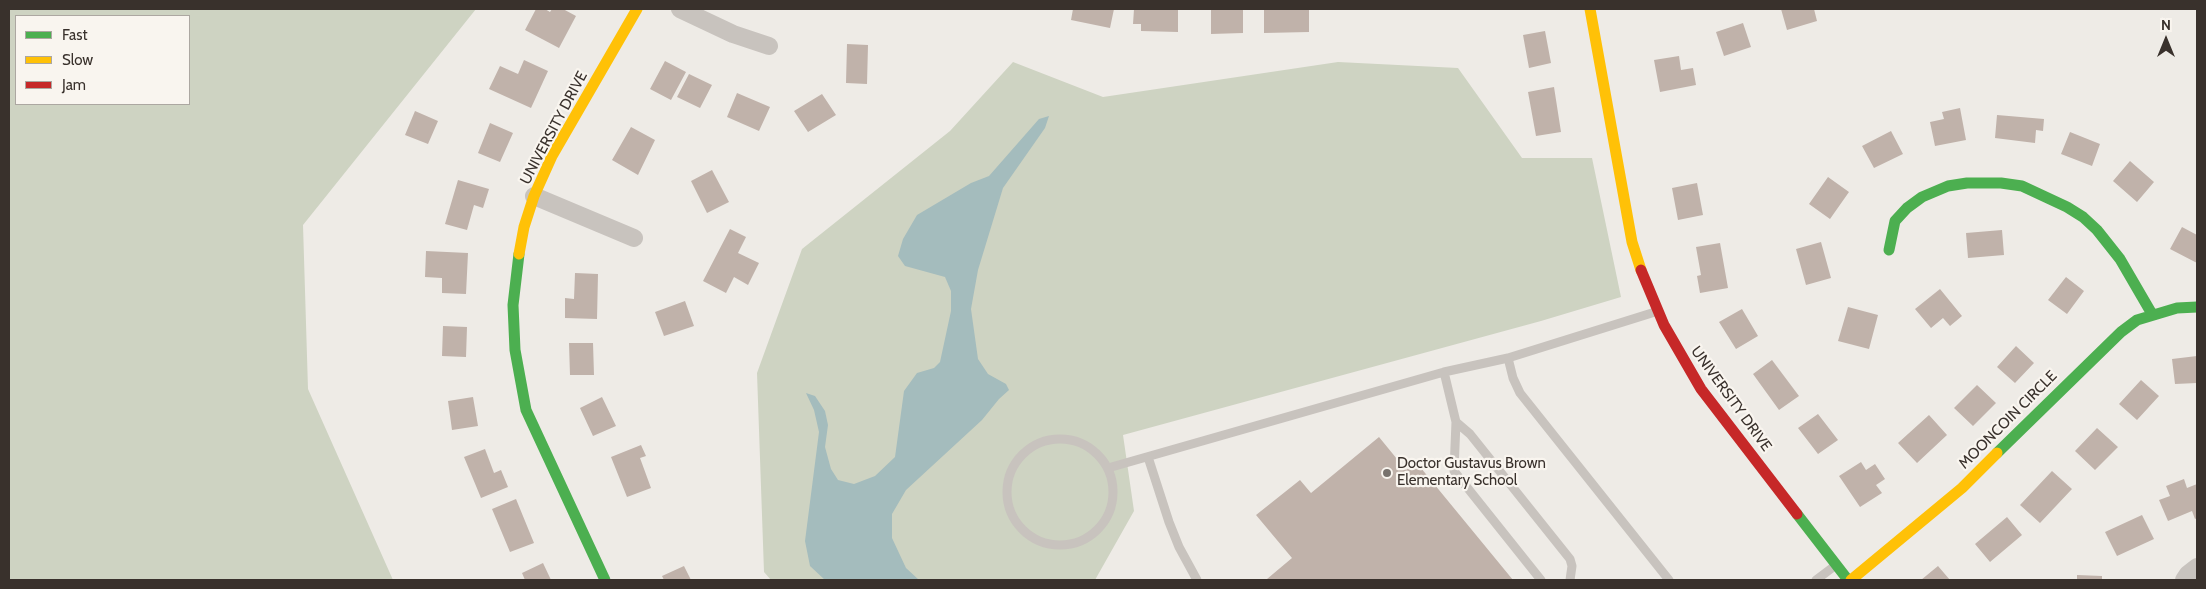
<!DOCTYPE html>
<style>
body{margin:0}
#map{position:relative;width:2206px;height:589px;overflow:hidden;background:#eeebe6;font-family:Cabin,sans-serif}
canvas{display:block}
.frame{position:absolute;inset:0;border:10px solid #39312c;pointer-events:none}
.legend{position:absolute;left:15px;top:15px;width:175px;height:90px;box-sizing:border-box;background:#f9f5ef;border:1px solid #aca7a1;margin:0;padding:6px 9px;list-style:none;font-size:15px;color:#39312c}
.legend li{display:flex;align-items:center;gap:10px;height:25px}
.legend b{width:25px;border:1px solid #aca7a1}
.north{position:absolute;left:2141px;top:15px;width:50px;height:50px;-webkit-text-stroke:4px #f9f5ef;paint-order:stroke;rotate:0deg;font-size:14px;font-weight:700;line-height:20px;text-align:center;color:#39312c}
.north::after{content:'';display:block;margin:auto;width:18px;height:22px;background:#39312c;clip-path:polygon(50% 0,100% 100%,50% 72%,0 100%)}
</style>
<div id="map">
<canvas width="2206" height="589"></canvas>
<div class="frame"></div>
<ul class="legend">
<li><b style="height:6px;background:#4caf50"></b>Fast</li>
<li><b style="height:6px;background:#ffc107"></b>Slow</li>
<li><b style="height:6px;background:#c62828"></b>Jam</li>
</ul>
<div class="north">N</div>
</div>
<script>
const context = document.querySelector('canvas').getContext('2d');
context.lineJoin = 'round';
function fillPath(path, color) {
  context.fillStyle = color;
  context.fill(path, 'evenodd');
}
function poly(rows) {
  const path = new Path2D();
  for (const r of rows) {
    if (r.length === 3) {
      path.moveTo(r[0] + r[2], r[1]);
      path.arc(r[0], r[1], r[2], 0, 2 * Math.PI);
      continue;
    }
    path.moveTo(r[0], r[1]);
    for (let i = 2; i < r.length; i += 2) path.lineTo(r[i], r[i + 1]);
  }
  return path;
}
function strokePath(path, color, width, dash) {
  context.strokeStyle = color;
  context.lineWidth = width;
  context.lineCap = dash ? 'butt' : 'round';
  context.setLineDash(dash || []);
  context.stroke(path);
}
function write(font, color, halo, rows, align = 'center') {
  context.font = font + ' Cabin,sans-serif';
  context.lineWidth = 4.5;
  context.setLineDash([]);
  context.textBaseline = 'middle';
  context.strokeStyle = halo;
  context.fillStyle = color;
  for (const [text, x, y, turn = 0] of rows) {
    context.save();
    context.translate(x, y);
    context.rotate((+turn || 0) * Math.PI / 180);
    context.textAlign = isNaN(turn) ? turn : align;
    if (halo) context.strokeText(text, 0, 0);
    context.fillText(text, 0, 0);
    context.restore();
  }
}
const green = poly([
 [9,9,476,9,303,225,308,389,393,580,9,580],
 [16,16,189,16,189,104,16,104],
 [1013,62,1103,97,1338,62,1458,68,1522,158,1592,158,1621,297,1541,321,1123,435,1134,511,1095,580,771,580,764,572,757,373,802,249,950,131]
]);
const water = poly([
 [1049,116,1045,128,1003,188,978,270,971,309,978,359,988,374,1006,384,1009,390,999,399,982,420,906,490,892,514,892,538,906,568,919,580,825,580,810,566,805,541,819,432,814,410,806,393,815,396,825,411,828,425,825,447,831,469,838,480,854,484,875,476,895,457,904,391,917,373,934,368,940,362,951,311,951,291,945,277,905,266,898,256,903,239,917,215,971,183,989,176,1039,119]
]);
const building = poly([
 [536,9,545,9,550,12,552,9,563,9,576,16,559,48,525,30],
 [1073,9,1114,9,1110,28,1071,20],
 [1134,9,1178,9,1178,32,1141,31,1141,24,1133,24],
 [1243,9,1243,33,1211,34,1211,10],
 [1264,9,1309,9,1309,32,1264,33],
 [1781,9,1814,9,1817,21,1787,30],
 [1743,23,1751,47,1724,56,1716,32],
 [1545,31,1551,63,1529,68,1523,35],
 [847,44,868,45,867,84,846,83],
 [1679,56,1681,70,1693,68,1696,85,1660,92,1654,60],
 [524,60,548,71,531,108,489,89,500,66,518,74],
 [665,61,686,72,671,100,650,89],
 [689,74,712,85,700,108,677,97],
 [1554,87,1561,132,1536,136,1528,92],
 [737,93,770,107,759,131,727,117],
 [822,94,836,115,808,132,794,111],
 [1960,108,1966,140,1935,146,1930,122,1944,119,1942,112],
 [415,111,438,121,428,144,405,135],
 [1997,115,2044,119,2043,131,2036,130,2035,143,1995,138],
 [490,123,513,133,500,162,478,153],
 [631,127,655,140,638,175,612,160],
 [1891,131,1903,154,1874,168,1862,146],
 [2070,132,2100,144,2092,166,2061,154],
 [2130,161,2154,182,2137,202,2113,181],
 [712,170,729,202,707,213,691,181],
 [1828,177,1849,192,1830,219,1809,204],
 [458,180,489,189,483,208,474,205,467,230,445,224],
 [1697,183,1703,215,1678,220,1672,188],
 [2182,227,2197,235,2197,263,2170,249],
 [730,229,746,237,738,253,759,263,748,285,734,277,726,293,703,281],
 [2002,230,2004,255,1968,258,1966,233],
 [1821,242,1831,278,1806,285,1796,249],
 [1720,243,1728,288,1700,293,1697,276,1701,275,1696,247],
 [426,251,468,253,466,294,442,293,442,278,425,277],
 [575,273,598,274,597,319,565,318,565,298,574,299],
 [2066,277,2084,291,2067,314,2048,300],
 [1940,289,1962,316,1950,326,1943,318,1931,328,1915,309],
 [685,301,694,326,664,336,655,312],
 [1848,307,1878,315,1869,349,1838,341],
 [1742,309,1758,336,1736,349,1719,322],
 [443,326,467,327,466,357,442,356],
 [569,343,593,343,594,375,570,375],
 [2016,346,2034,363,2015,383,1997,367],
 [2197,356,2197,383,2175,384,2172,359],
 [1772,360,1799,396,1779,410,1753,374],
 [2141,380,2159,396,2137,420,2119,404],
 [1977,385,1996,403,1973,426,1954,408],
 [473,397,478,426,452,430,448,401],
 [602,397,616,426,593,436,580,408],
 [1818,414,1838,440,1818,454,1798,428],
 [1929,415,1947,435,1917,463,1898,443],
 [2097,428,2118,447,2095,470,2075,451],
 [1379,437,1406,470,1416,462,1513,580,1268,580,1267,579,1292,558,1256,515,1300,480,1311,493],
 [641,445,646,456,640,458,651,488,627,497,611,457],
 [485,449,494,473,501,470,508,487,481,498,464,457],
 [1861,462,1866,470,1875,464,1885,479,1876,485,1882,493,1860,507,1839,476],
 [2052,471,2072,489,2040,523,2020,505],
 [2184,479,2187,488,2197,484,2197,518,2195,519,2192,511,2168,521,2159,500,2170,496,2166,486],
 [516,499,534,543,510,552,492,509],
 [2142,515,2154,539,2117,556,2105,532],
 [2007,517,2022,535,1990,562,1975,544],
 [543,563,551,580,525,580,522,573],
 [684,566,691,580,664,580,662,576],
 [1938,566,1950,580,1921,580],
 [2077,575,2102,576,2102,580,2077,580]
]);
const lane = poly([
 [1508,358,1513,378,1520,393,1669,580],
 [1444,372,1456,422,1454,471,1541,580],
 [1456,422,1470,434,1570,559,1572,566,1570,580],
 [1060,492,53],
 [1148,457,1169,522,1179,547,1197,580],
 [1108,468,1444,372,1508,358,1655,312],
 [1816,580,1836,565]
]);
const street = poly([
 [680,9,733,34,769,46],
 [534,196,634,238],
 [2184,580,2188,574,2197,567]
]);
const fast = poly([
 [1889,250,1895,221,1907,208,1922,197,1948,186,1967,183,2001,183,2022,186,2067,207,2083,217,2097,230,2120,259,2152,314],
 [519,254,513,305,515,350,526,410,605,580],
 [1997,453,2121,332,2137,320,2177,308,2197,307],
 [1797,514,1848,580]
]);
const slow = poly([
 [1590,9,1632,242,1641,270],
 [519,254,524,227,534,196,552,156,637,9],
 [1851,580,1962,488,1997,453]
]);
const jam = poly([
 [1641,270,1664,325,1701,389,1797,514]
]);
const markers = [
 [1387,473,5,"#78726d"]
];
const streetNames = [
 ["UNIVERSITY DRIVE",554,128,-62],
 ["UNIVERSITY DRIVE",1731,399,54],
 ["MOONCOIN CIRCLE",2008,420,-45]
];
const poiNames = [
 ["Doctor Gustavus Brown",1397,464],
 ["Elementary School",1397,481]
];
fillPath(green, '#ced3c2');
fillPath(water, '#a4bcbd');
fillPath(building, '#c0b2aa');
strokePath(lane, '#c8c3be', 9);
strokePath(street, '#c8c3be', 18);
strokePath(fast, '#4caf50', 11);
strokePath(slow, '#ffc107', 11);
strokePath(jam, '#c62828', 11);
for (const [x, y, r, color] of markers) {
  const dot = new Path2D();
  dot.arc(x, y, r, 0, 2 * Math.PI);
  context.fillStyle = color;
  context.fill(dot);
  strokePath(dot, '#f9f5ef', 2);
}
write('15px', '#39312c', '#f9f5ef', streetNames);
write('15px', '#39312c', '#f9f5ef', poiNames, 'left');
</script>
